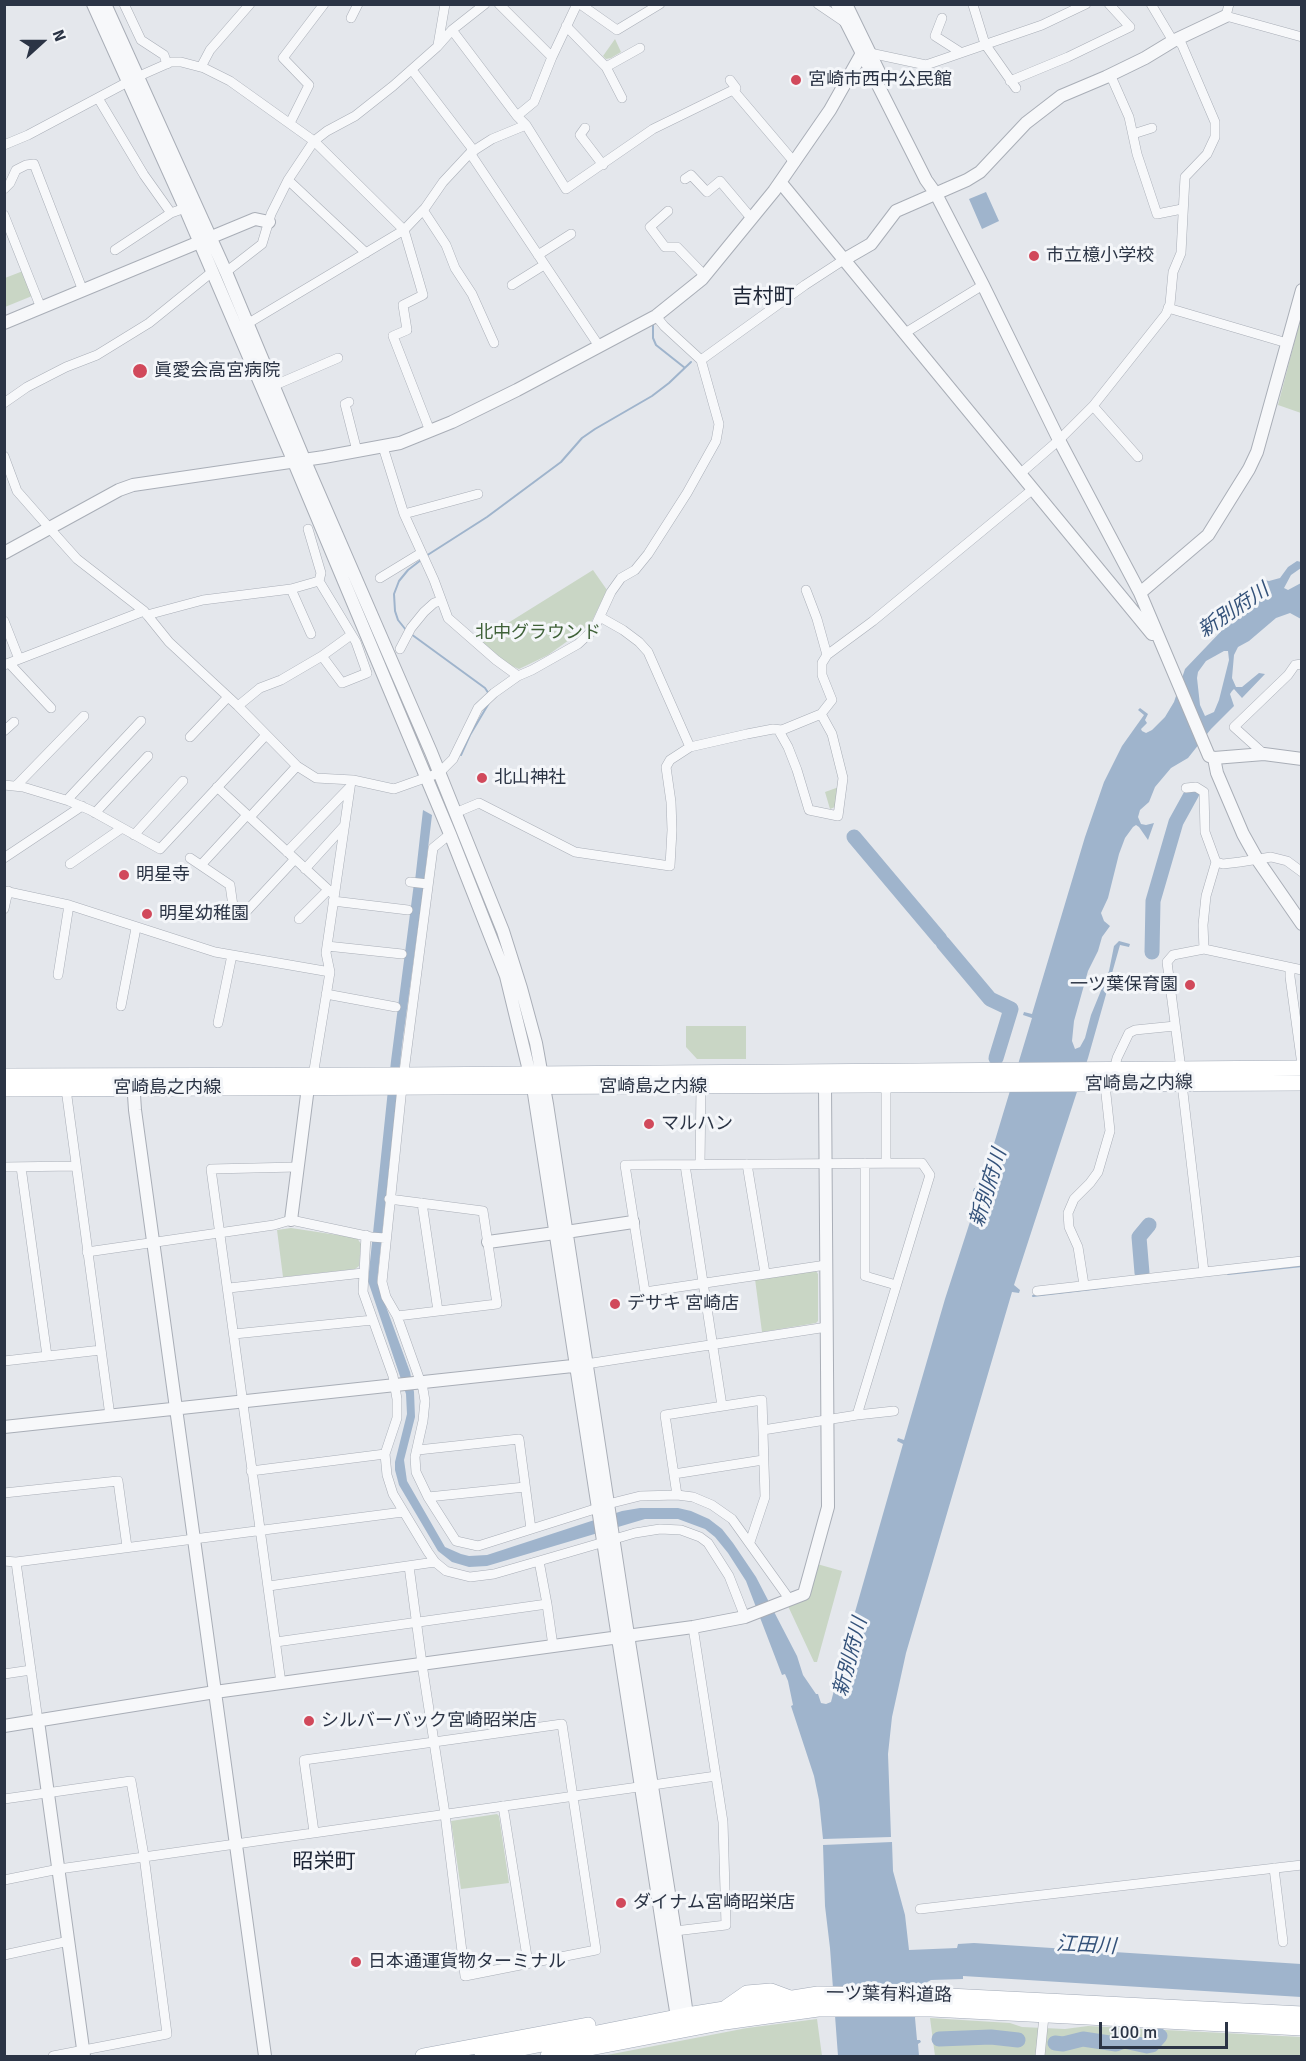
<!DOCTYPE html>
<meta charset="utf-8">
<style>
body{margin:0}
#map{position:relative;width:1306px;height:2061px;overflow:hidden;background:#e4e7ec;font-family:Signika,sans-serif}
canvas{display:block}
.frame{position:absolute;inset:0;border:6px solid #2b3445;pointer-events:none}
.north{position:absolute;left:12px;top:12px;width:60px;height:60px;-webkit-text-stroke:4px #f4f6f9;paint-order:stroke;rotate:69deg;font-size:16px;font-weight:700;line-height:24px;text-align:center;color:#2b3445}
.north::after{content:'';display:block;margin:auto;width:21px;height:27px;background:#2b3445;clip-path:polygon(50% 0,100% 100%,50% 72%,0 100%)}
.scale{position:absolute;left:1099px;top:2022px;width:129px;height:27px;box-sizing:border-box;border:3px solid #2b3445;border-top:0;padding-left:8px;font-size:18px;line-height:21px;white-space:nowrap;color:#2b3445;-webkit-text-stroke:4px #f4f6f9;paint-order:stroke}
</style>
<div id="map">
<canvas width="1306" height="2061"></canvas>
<div class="frame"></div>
<div class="north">N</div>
<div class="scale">100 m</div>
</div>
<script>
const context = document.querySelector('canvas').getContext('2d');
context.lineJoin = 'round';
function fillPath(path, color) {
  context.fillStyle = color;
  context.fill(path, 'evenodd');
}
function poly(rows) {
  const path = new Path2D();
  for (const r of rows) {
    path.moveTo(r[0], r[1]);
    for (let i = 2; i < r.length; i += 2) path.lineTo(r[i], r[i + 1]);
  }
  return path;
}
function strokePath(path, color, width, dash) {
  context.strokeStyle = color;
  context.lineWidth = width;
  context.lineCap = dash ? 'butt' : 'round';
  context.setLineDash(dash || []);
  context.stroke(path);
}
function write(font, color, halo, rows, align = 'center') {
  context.font = font + ' Signika,"Noto Sans JP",sans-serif';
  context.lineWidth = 6;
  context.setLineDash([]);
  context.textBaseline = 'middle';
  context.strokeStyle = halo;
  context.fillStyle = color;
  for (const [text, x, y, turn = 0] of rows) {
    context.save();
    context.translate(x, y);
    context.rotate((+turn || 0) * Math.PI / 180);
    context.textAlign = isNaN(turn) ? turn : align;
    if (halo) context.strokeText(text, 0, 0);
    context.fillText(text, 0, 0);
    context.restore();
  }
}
const green = poly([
 [615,39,621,52,611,58,606,59,603,56],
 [23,271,32,296,5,307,5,278],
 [1301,317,1301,413,1278,405],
 [593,570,607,590,590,625,548,655,519,669,505,663,479,641],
 [839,787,835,807,830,809,825,792],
 [686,1026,746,1026,746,1059,697,1059,686,1047],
 [291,1228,357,1238,361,1244,359,1266,355,1269,283,1277,277,1230],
 [816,1271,818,1274,818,1321,816,1323,762,1332,755,1279],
 [817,1564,842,1571,817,1662,814,1662,788,1606],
 [497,1814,499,1816,509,1883,461,1889,451,1821],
 [930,2018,1010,2023,1022,2027,1065,2029,1088,2026,1301,2037,1301,2056,935,2056],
 [817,2019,822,2056,602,2056,747,2028]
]);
const water = poly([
 [986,192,999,221,982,229,969,199],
 [1297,561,1301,562,1301,568,1291,575,1284,588,1288,590,1301,583,1301,619,1290,613,1276,618,1249,641,1238,647,1234,655,1232,678,1236,687,1242,687,1259,673,1265,674,1242,698,1234,689,1232,691,1230,694,1234,706,1211,729,1188,758,1171,768,1155,787,1149,802,1140,810,1138,817,1141,824,1146,825,1154,823,1148,840,1139,827,1136,825,1133,827,1125,838,1119,854,1108,898,1101,913,1104,921,1110,926,1102,937,1098,951,1088,971,1074,1021,1072,1041,1075,1049,1080,1047,1085,1038,1091,1015,1109,971,1114,946,1119,941,1130,944,1129,947,1120,945,1088,1058,1014,1285,1020,1290,1019,1293,1012,1292,906,1653,892,1717,888,1754,891,1837,823,1839,819,1800,814,1776,791,1706,793,1705,788,1681,785,1674,782,1675,746,1581,728,1553,715,1537,705,1529,678,1519,645,1519,487,1566,469,1567,452,1562,438,1551,399,1485,395,1470,395,1462,407,1414,406,1394,368,1281,391,1061,414,883,424,884,402,1045,377,1282,410,1372,414,1392,415,1417,404,1460,407,1481,445,1547,461,1554,469,1556,487,1555,622,1511,640,1508,678,1508,691,1511,709,1519,722,1529,733,1543,756,1577,797,1656,803,1675,816,1694,818,1694,821,1703,826,1704,831,1702,845,1647,903,1444,897,1441,898,1438,904,1440,945,1299,979,1194,973,1191,974,1188,980,1190,1032,1018,1023,1015,1024,1012,1032,1014,1085,837,1104,782,1122,746,1144,715,1138,710,1140,708,1148,714,1145,720,1147,723,1141,729,1142,731,1146,733,1152,730,1165,717,1174,702,1185,669,1228,624,1255,592,1249,587,1252,584,1256,588,1264,580,1269,581,1280,578,1288,567],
 [1224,651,1228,651,1229,660,1219,700,1214,712,1205,716,1200,705,1197,678,1198,672,1206,661],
 [423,810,432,815,424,882,415,881],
 [892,1842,893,1871,905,1915,909,1950,957,1948,958,1944,974,1943,1301,1964,1301,1997,963,1976,963,1979,931,1980,920,1986,915,2018,917,2040,920,2040,921,2042,918,2044,919,2056,838,2056,830,1948,825,1906,823,1845]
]);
const stream = poly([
 [653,325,653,338,656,345,685,368],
 [426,556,487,517,561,462,582,438,595,429,652,396,669,383,691,362],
 [406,630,398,620,395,611,394,594,399,581,408,570,421,560],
 [411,634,485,688,489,694],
 [461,755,470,735,489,703],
 [1228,1274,1302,1266],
 [1033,1296,1110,1287]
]);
const river = poly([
 [854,837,940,939],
 [943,943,990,999,1011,1009,996,1058],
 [1152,952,1153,901,1176,822,1192,793],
 [1142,1273,1139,1237,1149,1225],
 [939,2039,991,2037,1018,2040],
 [1055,2043,1063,2044,1083,2039,1116,2044,1124,2041,1147,2046,1152,2045,1160,2036]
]);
const minor = poly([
 [124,4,141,40,164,55,167,64],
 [499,4,552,57],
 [580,4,617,30,660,4],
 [818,4,846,23],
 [1151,4,1173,41],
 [1229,4,1226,16,1302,37],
 [973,5,985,44,1016,88],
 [351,18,358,4],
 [942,18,935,36,960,52],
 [566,26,606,67,622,98],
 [452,30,517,116,526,125,566,189,653,129,733,90,795,163],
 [438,45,445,4],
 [870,53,926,65,1042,25,1086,4],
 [201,67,210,50,250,4],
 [606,67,640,48],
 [412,70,474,151],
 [1110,74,1129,117,1137,154,1157,214,1182,209],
 [730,80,736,88,733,90],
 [1010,81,1068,57,1130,27,1109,4],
 [98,98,144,175,171,213],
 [517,116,534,102,552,57,577,4],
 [290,123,309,85,283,58,324,4],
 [585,128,580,135,603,165],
 [1133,134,1152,128],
 [4,145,28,135,137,77,171,62,181,62,204,68,230,81,314,141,404,230,425,208,443,182,470,153,492,139,526,125],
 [470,153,599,346],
 [685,179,691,175,707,192,720,181,752,219],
 [288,180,366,253],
 [4,189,10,183,16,170,26,165,34,164,83,291],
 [423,210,446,245,455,268,472,294,494,343],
 [668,211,650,227,665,247,677,247,705,276],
 [4,215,41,308],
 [115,250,171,213,185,208],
 [538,255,571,234],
 [226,272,262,244,271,214,288,180,314,141,327,131,355,116,393,86,437,47,452,30,485,4],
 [512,285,544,265],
 [1168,308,1287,343],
 [247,324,404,230,423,295,403,305,407,330,393,336,430,431],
 [905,333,983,285],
 [701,360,805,285,845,259],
 [273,386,338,358],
 [349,402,345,404,357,451],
 [4,403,27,387,66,367,97,355,149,323,212,272],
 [1093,406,1138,457],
 [383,447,404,514,434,580,448,618,496,660,518,676],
 [4,456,17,491,60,540,77,559,144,611,169,642,238,706,297,766,316,778,353,780,394,789,439,773,453,759,478,708,494,693,518,676,532,670,578,644,594,629,611,592,621,578,635,570,648,554,687,493,716,441,719,424,701,360,664,326,656,316],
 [1021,473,1059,440,1093,406,1166,314,1170,304,1173,272,1181,253,1185,177,1207,154,1215,137,1215,122,1182,45,1177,39],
 [404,514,478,494],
 [380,578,421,553],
 [319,581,356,642,367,673,342,683,322,656],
 [291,589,311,634],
 [806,590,817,619,827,655],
 [147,615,203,600,291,589,319,581,321,573,308,529],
 [600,617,623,630,639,642,648,652,690,747],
 [4,621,19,659],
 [400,649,411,628,424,612,434,603,440,601],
 [9,663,51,708],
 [4,665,144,611],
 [238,706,260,688,281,680,322,656,351,635],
 [4,731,14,722],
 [779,731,788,747,797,770,809,810,838,816,843,778,832,734,821,714],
 [190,737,228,697],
 [1264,754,1234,727,1288,675,1295,665,1302,664],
 [4,785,23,787,69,801,90,810,160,849,266,735],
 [16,786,84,716],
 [217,787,334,895],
 [1186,788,1196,787,1204,792,1205,832,1216,862],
 [67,800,141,721],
 [95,813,148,756],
 [455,813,479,803,575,852,670,866,672,830,671,802,666,767,670,760,690,747,747,734,773,729,782,730,821,714,832,700,822,675,822,663,827,655,873,621,1033,489],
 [250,817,297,766],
 [450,834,433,848,402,1087,382,1282,386,1297,397,1316,423,1389,425,1401,423,1421,415,1457,416,1472,428,1497,456,1541,478,1546,598,1508],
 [134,835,183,781],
 [287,852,350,787],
 [4,858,82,806],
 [190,858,230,885,234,913,242,916,295,859],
 [70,864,122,828],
 [201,865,247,815],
 [305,869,344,826],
 [410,882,428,884],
 [4,891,69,905,215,952,330,972],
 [333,901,408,910],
 [4,909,8,891],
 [299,919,328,890],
 [327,946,402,954],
 [1204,949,1203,925,1206,896,1216,862,1223,864,1240,862,1271,857,1287,861,1302,872],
 [1290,968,1290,977,1302,1065],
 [58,975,69,905],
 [326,994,396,1007],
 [121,1006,136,928],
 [218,1023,232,955],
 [1181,1069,1167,962,1173,955,1204,949,1302,970],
 [1114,1070,1117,1058,1129,1033,1135,1030,1175,1026],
 [313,1076,330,972,326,953,351,781],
 [1182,1084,1204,1272],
 [66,1089,110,1416],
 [865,1163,865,1276,896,1285],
 [886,1163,886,1085],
 [700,1164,701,1087],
 [747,1164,765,1273],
 [685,1165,722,1406],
 [4,1167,76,1166],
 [21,1167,47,1356],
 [389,1199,483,1211,497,1304,397,1316],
 [422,1203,438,1311],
 [87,1252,274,1225,291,1220,371,1237,385,1238],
 [1084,1285,1078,1247,1069,1227,1068,1213,1074,1199,1090,1183,1098,1172,1110,1131,1105,1085],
 [229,1288,363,1273],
 [1037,1291,1302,1261],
 [373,1320,393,1376,397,1399,397,1418,385,1454,387,1475,393,1494,428,1552,435,1562,446,1571,470,1577,494,1574,539,1561],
 [234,1334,373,1320,363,1292,366,1235],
 [4,1361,101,1350],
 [586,1364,827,1327],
 [857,1415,894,1411],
 [763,1430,857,1415,930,1175,922,1163,625,1165,645,1292,826,1265],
 [418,1450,519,1439,531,1529],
 [251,1471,385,1454],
 [674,1474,763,1460],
 [4,1493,118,1481,127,1547],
 [677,1495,665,1415,762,1400,765,1497,750,1542],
 [428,1497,525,1487],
 [608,1504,640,1496,677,1495,693,1497,712,1505,732,1519,790,1600],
 [4,1561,16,1562,403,1512],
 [16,1562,38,1721],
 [269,1586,435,1562],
 [547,1604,553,1646],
 [276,1642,547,1604,539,1561,635,1533,660,1529,681,1530,700,1537,708,1543,729,1576,745,1617],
 [4,1674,31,1670],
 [281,1683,211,1169,297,1167],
 [4,1799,131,1781,144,1856,167,2034,53,2056],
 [503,1806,528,1963],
 [314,1832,304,1760,434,1742,562,1724,596,1950,465,1976,445,1814,434,1742,422,1664,409,1566],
 [1274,1868,1283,1942],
 [4,1880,59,1869,716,1776],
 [920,1909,1302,1865],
 [675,1931,726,1925,723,1822,693,1627],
 [4,1955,69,1941],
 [1040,2056,1044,2016]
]);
const tertiary = poly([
 [93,4,185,208,293,460,450,834,506,976,533,1087,668,1962,677,2017,681,2024],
 [105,4,226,272,304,459,431,752,503,931,521,988,536,1043,547,1104,628,1635,675,1931,687,2015,686,2023],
 [837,4,926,180,936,194,983,285,1059,440,1140,593,1209,756,1214,758,1217,773,1243,834,1257,859,1302,924],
 [846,4,881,76],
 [781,183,1152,634],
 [845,259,871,244,896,211,967,180,980,172,1026,123,1061,96,1106,77,1145,58,1173,41,1226,16],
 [4,323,255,219,269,222],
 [4,553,119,490,133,485,324,457,400,443,452,422,517,390,656,316,702,279,774,191,830,110,861,55,870,53],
 [1140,593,1208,535,1249,469,1257,452,1302,290],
 [1214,758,1264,754,1302,759],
 [133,1080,135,1110,265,2056],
 [291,1220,308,1087],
 [566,1232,633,1222],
 [488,1242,555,1233],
 [4,1427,582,1365],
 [38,1721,84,2056],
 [4,1726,215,1692,693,1627,745,1617,804,1594,828,1507,825,1086]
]);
const primary = poly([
 [4,1076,403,1075,1302,1068],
 [4,1089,1302,1083],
 [727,2007,747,1993,771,1991,790,1998],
 [423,2056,588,2025],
 [482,2056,687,2015,818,1994,929,1995,1302,2014],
 [548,2056,725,2022,818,2009,931,2009,1302,2028]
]);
const markers = [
 [796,80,6,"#d1495b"],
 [1034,256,6,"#d1495b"],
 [140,371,8,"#d1495b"],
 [482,778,6,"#d1495b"],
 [124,875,6,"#d1495b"],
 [147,914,6,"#d1495b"],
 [1190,985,6,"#d1495b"],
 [649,1124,6,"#d1495b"],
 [615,1304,6,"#d1495b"],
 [309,1721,6,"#d1495b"],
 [621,1903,6,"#d1495b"],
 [356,1962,6,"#d1495b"]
];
const poiNames = [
 ["宮崎市西中公民館",808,80],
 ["市立檍小学校",1046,256],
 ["眞愛会高宮病院",154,371],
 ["北山神社",494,778],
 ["明星寺",136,875],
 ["明星幼稚園",159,914],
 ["一ツ葉保育園",1178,985,"right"],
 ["マルハン",661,1124],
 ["デサキ 宮崎店",627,1304],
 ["シルバーバック宮崎昭栄店",321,1721],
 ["ダイナム宮崎昭栄店",633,1903],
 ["日本通運貨物ターミナル",368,1962]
];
const parkNames = [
 ["北中グラウンド",538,633]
];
const streetNames = [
 ["宮崎島之内線",1139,1084,-1],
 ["宮崎島之内線",653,1087],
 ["宮崎島之内線",167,1088],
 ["一ツ葉有料道路",889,1995,1]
];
const waterNames = [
 ["新別府川",1234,611,-34],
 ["新別府川",989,1188,-73],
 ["新別府川",851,1657,-75],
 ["江田川",1086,1946,3]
];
const quarterNames = [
 ["吉村町",763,297],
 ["昭栄町",324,1862]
];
fillPath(green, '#c9d6c5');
fillPath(water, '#9fb4cc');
strokePath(stream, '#9fb4cc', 2);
strokePath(river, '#9fb4cc', 15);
strokePath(minor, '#a9aeb7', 10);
strokePath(tertiary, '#a9aeb7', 14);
strokePath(primary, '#a3abb8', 16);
strokePath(minor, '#f7f8fa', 9);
strokePath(tertiary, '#f7f8fa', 12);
strokePath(primary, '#fff', 15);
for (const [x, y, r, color] of markers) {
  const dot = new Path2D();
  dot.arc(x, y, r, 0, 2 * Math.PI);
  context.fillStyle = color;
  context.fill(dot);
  strokePath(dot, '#f4f6f9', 2);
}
write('18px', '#2b3445', '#f4f6f9', poiNames, 'left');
write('18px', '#3f6138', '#f4f6f9', parkNames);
write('18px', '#2b3445', '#f4f6f9', streetNames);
write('italic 20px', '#34527a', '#f4f6f9', waterNames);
write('21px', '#1d2536', '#f4f6f9', quarterNames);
</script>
